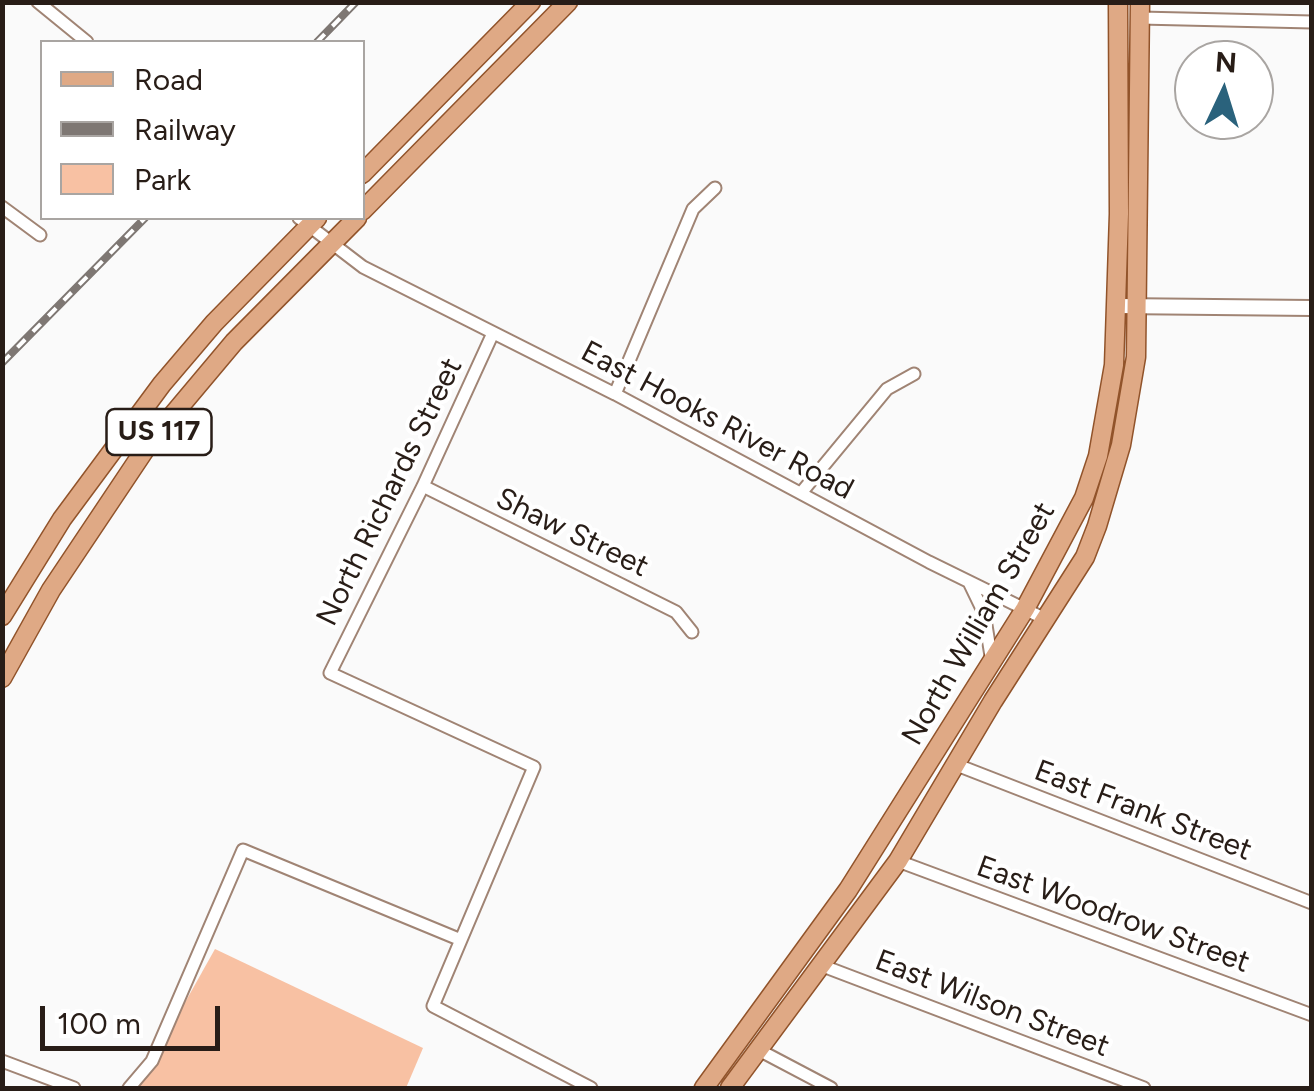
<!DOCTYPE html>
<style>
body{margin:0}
#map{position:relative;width:1314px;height:1091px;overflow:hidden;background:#fafafa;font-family:Figtree,sans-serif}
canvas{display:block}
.frame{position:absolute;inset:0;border:5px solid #281d17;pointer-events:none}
.legend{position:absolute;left:40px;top:40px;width:325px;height:180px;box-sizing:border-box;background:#fff;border:2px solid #a9a5a2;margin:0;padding:12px 18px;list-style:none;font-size:30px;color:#281d17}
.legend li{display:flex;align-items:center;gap:20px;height:50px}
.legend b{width:50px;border:2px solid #a9a5a2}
.north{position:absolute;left:1174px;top:40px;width:100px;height:100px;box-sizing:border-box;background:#fff;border:2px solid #a9a5a2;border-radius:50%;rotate:4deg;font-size:28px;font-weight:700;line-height:40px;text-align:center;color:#281d17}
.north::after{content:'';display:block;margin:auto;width:35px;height:45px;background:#2a627c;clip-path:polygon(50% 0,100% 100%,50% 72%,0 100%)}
.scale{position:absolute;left:40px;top:1006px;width:180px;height:45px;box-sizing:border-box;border:5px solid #281d17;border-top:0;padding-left:12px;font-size:30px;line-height:35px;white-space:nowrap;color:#281d17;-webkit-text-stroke:8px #fff;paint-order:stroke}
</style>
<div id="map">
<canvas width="1314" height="1091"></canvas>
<div class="frame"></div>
<ul class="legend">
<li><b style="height:12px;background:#dfa985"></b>Road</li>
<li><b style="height:12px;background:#7e7773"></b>Railway</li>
<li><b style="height:28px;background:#f8c1a3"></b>Park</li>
</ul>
<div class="north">N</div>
<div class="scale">100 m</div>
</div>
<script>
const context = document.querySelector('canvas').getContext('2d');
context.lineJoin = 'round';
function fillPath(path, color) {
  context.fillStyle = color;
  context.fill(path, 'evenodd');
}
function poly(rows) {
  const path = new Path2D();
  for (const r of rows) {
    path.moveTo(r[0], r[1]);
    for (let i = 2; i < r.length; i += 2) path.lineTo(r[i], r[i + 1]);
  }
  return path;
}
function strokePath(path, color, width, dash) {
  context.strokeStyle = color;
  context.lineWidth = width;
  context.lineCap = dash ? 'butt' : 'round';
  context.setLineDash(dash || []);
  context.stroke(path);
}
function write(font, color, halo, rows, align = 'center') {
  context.font = font + ' Figtree,sans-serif';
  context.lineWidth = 8;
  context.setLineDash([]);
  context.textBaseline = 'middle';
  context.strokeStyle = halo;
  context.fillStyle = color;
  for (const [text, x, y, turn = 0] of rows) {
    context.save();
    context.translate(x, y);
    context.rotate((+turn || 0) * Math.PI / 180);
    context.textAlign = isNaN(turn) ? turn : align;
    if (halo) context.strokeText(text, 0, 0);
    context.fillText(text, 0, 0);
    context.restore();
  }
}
const green = poly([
 [215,949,423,1048,406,1088,137,1088]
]);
const minor = poly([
 [38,2,87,42],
 [1140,18,1312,22],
 [2,207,40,235],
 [299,218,363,267,615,394,929,562,1047,620],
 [493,333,423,486,330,673,534,767,433,1006,591,1088],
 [615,394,693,209,715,188],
 [423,486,676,612,692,632],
 [801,493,887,389,914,374],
 [969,582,984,613,992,662],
 [957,765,1312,903],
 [898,861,1312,1015],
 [823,966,1144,1088],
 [757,1049,831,1088],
 [2,1061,74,1088],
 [129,1088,152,1061,243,850,461,940]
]);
const tertiary = poly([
 [1117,306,1312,308]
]);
const primary = poly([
 [362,174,531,2],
 [362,211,568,2],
 [2,616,62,519,162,384,214,323,317,218],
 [2,678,51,590,150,442,234,342,357,218],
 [704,1088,848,890,1025,609,1084,498,1098,456,1114,365,1119,214,1118,2],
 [730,1088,898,861,993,701,1085,557,1097,526,1121,445,1136,357,1140,2]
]);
const rail = poly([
 [317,42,356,2],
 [2,363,145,218]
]);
const shields = [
 [159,432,105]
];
const shieldNames = [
 ["US 117",159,432]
];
const streetNames = [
 ["East Hooks River Road",717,421,28],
 ["North Richards Street",390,492,-64],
 ["Shaw Street",572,533,26],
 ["North William Street",979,624,-60],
 ["East Frank Street",1143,811,21],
 ["East Woodrow Street",1113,915,20],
 ["East Wilson Street",992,1004,21]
];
fillPath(green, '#f8c1a3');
strokePath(minor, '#a08474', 15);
strokePath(tertiary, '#a08474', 18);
strokePath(primary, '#91532a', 21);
strokePath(minor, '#fff', 11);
strokePath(tertiary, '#fff', 14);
strokePath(primary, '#dfa985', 18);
strokePath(rail, '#7e7773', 8);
strokePath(rail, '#fff', 4, [11]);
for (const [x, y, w] of shields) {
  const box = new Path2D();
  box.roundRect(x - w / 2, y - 23, w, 46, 8);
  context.fillStyle = '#fff';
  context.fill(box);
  strokePath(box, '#281d17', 2.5);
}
write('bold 28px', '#281d17', null, shieldNames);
write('30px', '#281d17', '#fff', streetNames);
</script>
